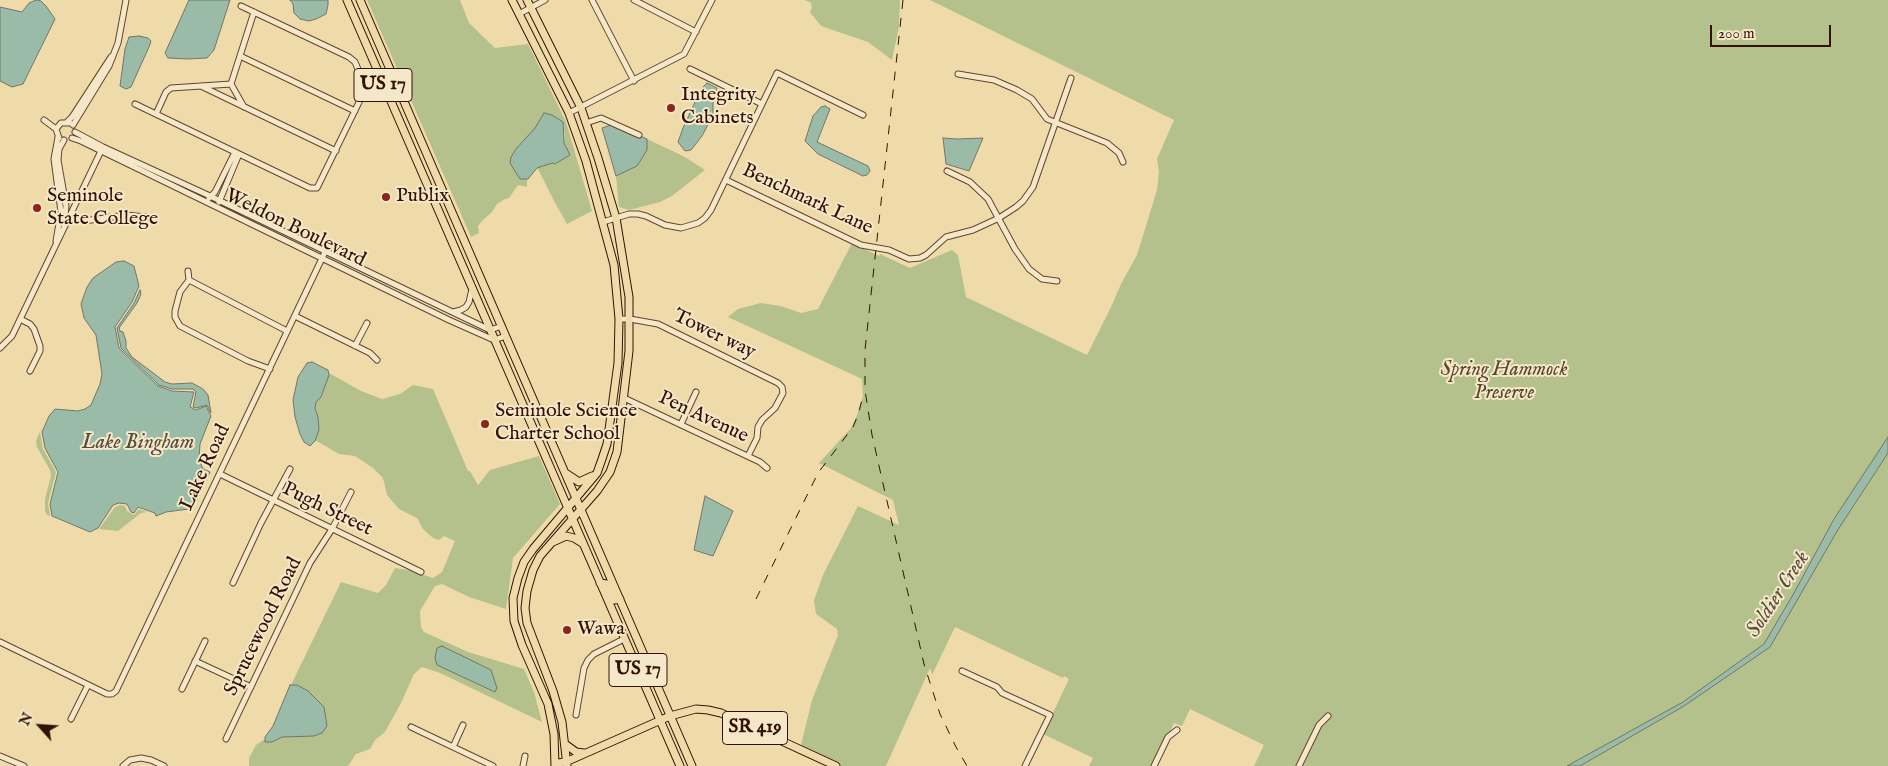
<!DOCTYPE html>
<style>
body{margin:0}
#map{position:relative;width:1888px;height:766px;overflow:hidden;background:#efdbaa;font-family:"IM FELL English",serif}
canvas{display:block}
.north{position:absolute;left:15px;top:701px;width:50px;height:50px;-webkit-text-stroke:4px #f5e8c8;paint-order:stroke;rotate:296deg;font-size:14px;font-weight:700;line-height:20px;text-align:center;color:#331105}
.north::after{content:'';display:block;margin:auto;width:18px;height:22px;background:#331105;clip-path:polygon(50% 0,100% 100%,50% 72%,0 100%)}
.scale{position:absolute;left:1710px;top:25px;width:121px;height:22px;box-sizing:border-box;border:2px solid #331105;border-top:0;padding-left:6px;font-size:15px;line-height:18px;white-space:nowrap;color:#331105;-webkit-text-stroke:4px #f5e8c8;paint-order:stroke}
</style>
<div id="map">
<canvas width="1888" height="766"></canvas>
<div class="north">N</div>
<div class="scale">200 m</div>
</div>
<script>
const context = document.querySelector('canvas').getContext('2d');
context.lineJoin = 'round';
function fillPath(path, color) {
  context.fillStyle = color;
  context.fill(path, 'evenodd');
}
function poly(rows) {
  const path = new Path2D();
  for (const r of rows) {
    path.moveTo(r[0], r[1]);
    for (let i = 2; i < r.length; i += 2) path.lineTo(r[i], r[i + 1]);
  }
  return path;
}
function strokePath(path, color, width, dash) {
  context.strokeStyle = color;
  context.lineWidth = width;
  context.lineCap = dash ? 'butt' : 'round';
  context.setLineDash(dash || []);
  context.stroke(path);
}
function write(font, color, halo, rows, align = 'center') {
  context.font = font + ' "IM FELL English",serif';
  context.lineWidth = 4;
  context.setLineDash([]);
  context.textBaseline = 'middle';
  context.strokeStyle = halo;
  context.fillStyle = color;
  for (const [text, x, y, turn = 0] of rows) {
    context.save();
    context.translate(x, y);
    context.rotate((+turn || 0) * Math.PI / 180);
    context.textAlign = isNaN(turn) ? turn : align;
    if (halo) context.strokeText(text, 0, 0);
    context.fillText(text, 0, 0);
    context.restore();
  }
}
const green = poly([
 [367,0,460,0,469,23,495,48,528,44,566,122,592,211,567,224,554,201,537,167,552,163,555,164,567,157,564,143,565,133,544,113,535,128,524,179,527,179,527,187,518,185,509,198,505,199,497,204,492,212,482,221,478,226,479,233,471,237],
 [805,0,900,0,899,27,892,60,868,42,821,26,810,12,812,8,811,3],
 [930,0,1888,0,1888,766,1254,766,1264,745,1190,709,1182,726,1174,723,1153,766,1089,766,1093,758,1043,734,1069,679,1064,676,1063,678,955,627,932,675,930,668,886,766,841,766,801,745,812,700,838,635,837,629,816,614,814,600,823,575,858,506,899,525,893,500,819,463,851,428,857,415,863,396,862,379,728,317,738,309,761,303,781,306,801,313,818,309,852,243,879,256,880,254,910,268,952,250,958,255,966,297,1087,355,1112,305,1121,284,1137,255,1157,190,1159,172,1157,159,1174,120],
 [647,139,685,157,705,170,672,196,660,202,629,210,619,207,616,176,637,166,647,150],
 [329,373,361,391,382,399,400,394,413,385,433,389,468,471,470,471,478,485,490,470,539,456,560,504,513,558,506,609,469,597,442,584,435,586,420,611,421,627,424,632,468,652,524,669,534,692,542,722,440,673,422,667,414,674,401,703,385,732,375,740,370,749,356,754,348,766,249,766,249,758,256,745,265,739,265,742,272,742,282,737,324,707,308,691,297,685,291,685,341,582,378,593,386,585,395,568,409,570,433,578,442,572,455,541,444,536,439,540,433,538,423,529,417,518,399,509,387,495,383,478,373,468,355,456,339,454,315,440,319,430,318,417,315,408,316,402,321,397],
 [44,422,40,432,43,449,56,472,48,503,50,516,47,515,45,511,45,499,51,476,50,470,37,447,36,441],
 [120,505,125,506,127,511,134,515,139,509,147,512,141,513,118,531,99,529,115,507]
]);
const water = poly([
 [36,0,41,1,46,6,55,19,23,84,12,87,0,81,0,7,22,12,29,3,36,0],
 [189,0,230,0,214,50,207,58,187,59,168,58,165,53,189,0],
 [290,0,328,0,328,5,326,14,316,19,309,21,300,19,294,13,293,4,290,0],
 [139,36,148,38,151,41,149,47,131,87,126,89,120,86,125,49,129,37,139,36],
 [707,83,717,88,713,103,713,115,702,136,691,150,685,151,678,142,683,128,701,89,707,83],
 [825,106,830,109,817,142,868,166,870,171,867,175,863,176,818,154,805,141,813,116,821,107,825,106],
 [544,113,552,115,563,122,564,143,570,155,555,164,552,163,537,168,528,179,520,179,510,163,511,157,516,149,535,128,544,113],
 [614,124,647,139,647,150,637,166,616,176,602,128,614,124],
 [943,138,957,139,983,138,969,171,946,164,943,138],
 [124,261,134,266,139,286,132,302,115,327,119,348,158,386,172,391,194,392,190,407,196,410,206,406,211,416,200,444,199,460,203,469,210,472,194,506,189,509,166,512,156,516,155,513,138,507,134,513,131,512,127,504,119,503,113,505,98,528,90,532,52,516,50,504,58,472,45,448,42,432,49,416,55,409,78,411,85,409,91,405,100,384,102,374,96,335,84,318,81,304,87,287,93,278,116,262,124,261],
 [140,290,141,294,137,303,119,328,120,331,123,332,126,341,126,348,132,357,165,382,172,384,192,383,203,389,208,395,211,413,207,405,196,408,193,407,196,392,193,389,172,389,159,385,121,348,117,328,134,303,140,290],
 [312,362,328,370,329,375,321,397,316,402,315,408,318,417,319,430,315,441,310,446,304,442,300,434,295,417,293,400,298,377,307,363,312,362],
 [1888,437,1888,453,1839,528,1770,647,1684,706,1580,766,1567,766,1683,702,1764,644,1794,593,1834,519,1888,437],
 [705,496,733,511,713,556,694,550,705,496],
 [442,646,491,670,497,688,495,692,437,665,435,658,437,648,442,646],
 [290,685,297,685,308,691,324,707,327,726,322,733,314,736,282,737,272,742,265,742,265,737,273,726,290,685]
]);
const minor = poly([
 [592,0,634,81],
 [634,0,696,32],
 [519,14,545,0],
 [240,56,355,111],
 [690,69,762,104],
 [958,74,994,80,1017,90,1032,99,1047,119,1107,143,1119,153,1123,162],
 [363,81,376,76,380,78],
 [231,84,254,12],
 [231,84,244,107],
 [201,86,336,151],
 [135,104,310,188,317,188,364,92,363,81,355,62,349,57,241,6],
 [569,113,684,54,712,0],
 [156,114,166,92,171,88,231,84],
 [44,120,56,129,59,138],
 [67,122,72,117,111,57],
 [586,123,601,118,639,135],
 [73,125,109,66,118,43,126,0],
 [56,129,61,123,70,123],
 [75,132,103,147,210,196,490,330,502,326],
 [72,138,81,141,449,320,494,340,506,336],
 [947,171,970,182,988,199,1015,249,1029,269,1042,279,1057,281],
 [726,180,861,245,889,250,909,259,920,258,926,255,946,237,973,230,999,218,1016,207,1023,201,1033,187,1071,78],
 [209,198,215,192,235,152],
 [219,202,239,154],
 [70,218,84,221,126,215,146,217],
 [603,222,629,214,638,214,646,216,665,225,681,228,698,223,705,218,711,210,777,73,863,115],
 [64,226,66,206,58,160,59,149,64,140],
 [56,241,61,212,54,159,58,137],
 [188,271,189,280,180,292,175,311,175,317,180,326,248,361,270,369],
 [189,280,287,331],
 [453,312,461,310,466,307,469,302,472,289],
 [295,316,370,353,377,360],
 [20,319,30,324,34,329,40,346,40,351,30,371],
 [619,319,630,319,658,324,778,383,782,387,783,393,775,408,762,420,758,427,757,438,748,456],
 [355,346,367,323],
 [0,348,12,336,101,151],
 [624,398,760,462,767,468],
 [681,424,696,392],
 [220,474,421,572],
 [233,583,261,523,290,469],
 [0,642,107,694,112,694,116,691,325,252],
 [195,661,251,687],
 [962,671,997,687,1002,693,1050,715,1025,766],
 [182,689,205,641],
 [576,715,584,668,588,660,594,654,624,639],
 [71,719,88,685],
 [411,727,493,766],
 [226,739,310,563,332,529,351,492],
 [453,747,463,725],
 [0,756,24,766],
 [123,766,130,760,141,758,151,760,164,766],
 [523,766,525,756],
 [1154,766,1168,737,1177,730],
 [1299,766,1319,725,1328,716]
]);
const major = poly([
 [347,0,680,766],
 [360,0,692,766],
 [512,0,569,113,586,161,614,265,619,319,618,363,607,444,602,459,597,473,533,549,524,562,518,578,513,598,514,621,522,645,548,704,554,734,555,766],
 [527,0,581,108,598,158,616,218,629,297,629,351,617,452,610,472,597,491,540,556,533,570,527,591,525,608,527,623,553,691,562,722,567,766],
 [567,474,579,482,592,476],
 [553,542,566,536,574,538,582,543],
 [600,583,607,584,614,600,620,599],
 [565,744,576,752,584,753],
 [555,764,568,761,670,716,696,709,708,710,721,713,836,766]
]);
const rail = poly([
 [903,0,870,304,865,350,865,390,872,435,924,664,940,714,956,747,967,766],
 [756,599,818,473,853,427,858,415,863,396]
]);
const markers = [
 [671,108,5,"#8f2418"],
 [386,197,5,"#8f2418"],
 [37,208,5,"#8f2418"],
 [485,424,5,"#8f2418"],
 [567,630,5,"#8f2418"]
];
const shields = [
 [383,85,58],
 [638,670,58],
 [755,728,65]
];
const shieldNames = [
 ["US 17",383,85],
 ["US 17",638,670],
 ["SR 419",755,728]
];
const poiNames = [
 ["Integrity",681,96],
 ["Cabinets",681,119],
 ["Seminole",47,197],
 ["State College",47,220],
 ["Publix",396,197],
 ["Seminole Science",495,412],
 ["Charter School",495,435],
 ["Wawa",577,630]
];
const streetNames = [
 ["Benchmark Lane",807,200,25],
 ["Weldon Boulevard",295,229,26],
 ["Tower way",714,335,26],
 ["Pen Avenue",703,418,25],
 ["Lake Road",206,468,-65],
 ["Pugh Street",327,510,26],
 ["Sprucewood Road",264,627,-64]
];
const parkNames = [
 ["Spring Hammock",1504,371],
 ["Preserve",1504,394]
];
const waterNames = [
 ["Lake Bingham",138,444],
 ["Soldier Creek",1779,595,-57]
];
fillPath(green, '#b4c18c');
fillPath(water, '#9abba8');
strokePath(water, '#717767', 1);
strokePath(minor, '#62442e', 7);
strokePath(major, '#331105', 9);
strokePath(minor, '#f5e8c8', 5);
strokePath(major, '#efdbaa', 7);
strokePath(rail, '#331105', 1, [9, 9]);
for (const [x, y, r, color] of markers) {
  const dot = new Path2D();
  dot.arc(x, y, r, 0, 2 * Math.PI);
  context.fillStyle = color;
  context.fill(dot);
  strokePath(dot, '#f5e8c8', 2);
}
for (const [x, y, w] of shields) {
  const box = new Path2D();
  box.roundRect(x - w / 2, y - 16.5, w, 33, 4);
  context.fillStyle = '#f5e8c8';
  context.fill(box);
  strokePath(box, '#331105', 1);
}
write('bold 19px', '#331105', null, shieldNames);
write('20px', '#331105', '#f5e8c8', poiNames, 'left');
write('20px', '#331105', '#f5e8c8', streetNames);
write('italic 20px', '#5a462e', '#f5e8c8', parkNames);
write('italic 21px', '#574c3e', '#f5e8c8', waterNames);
</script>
